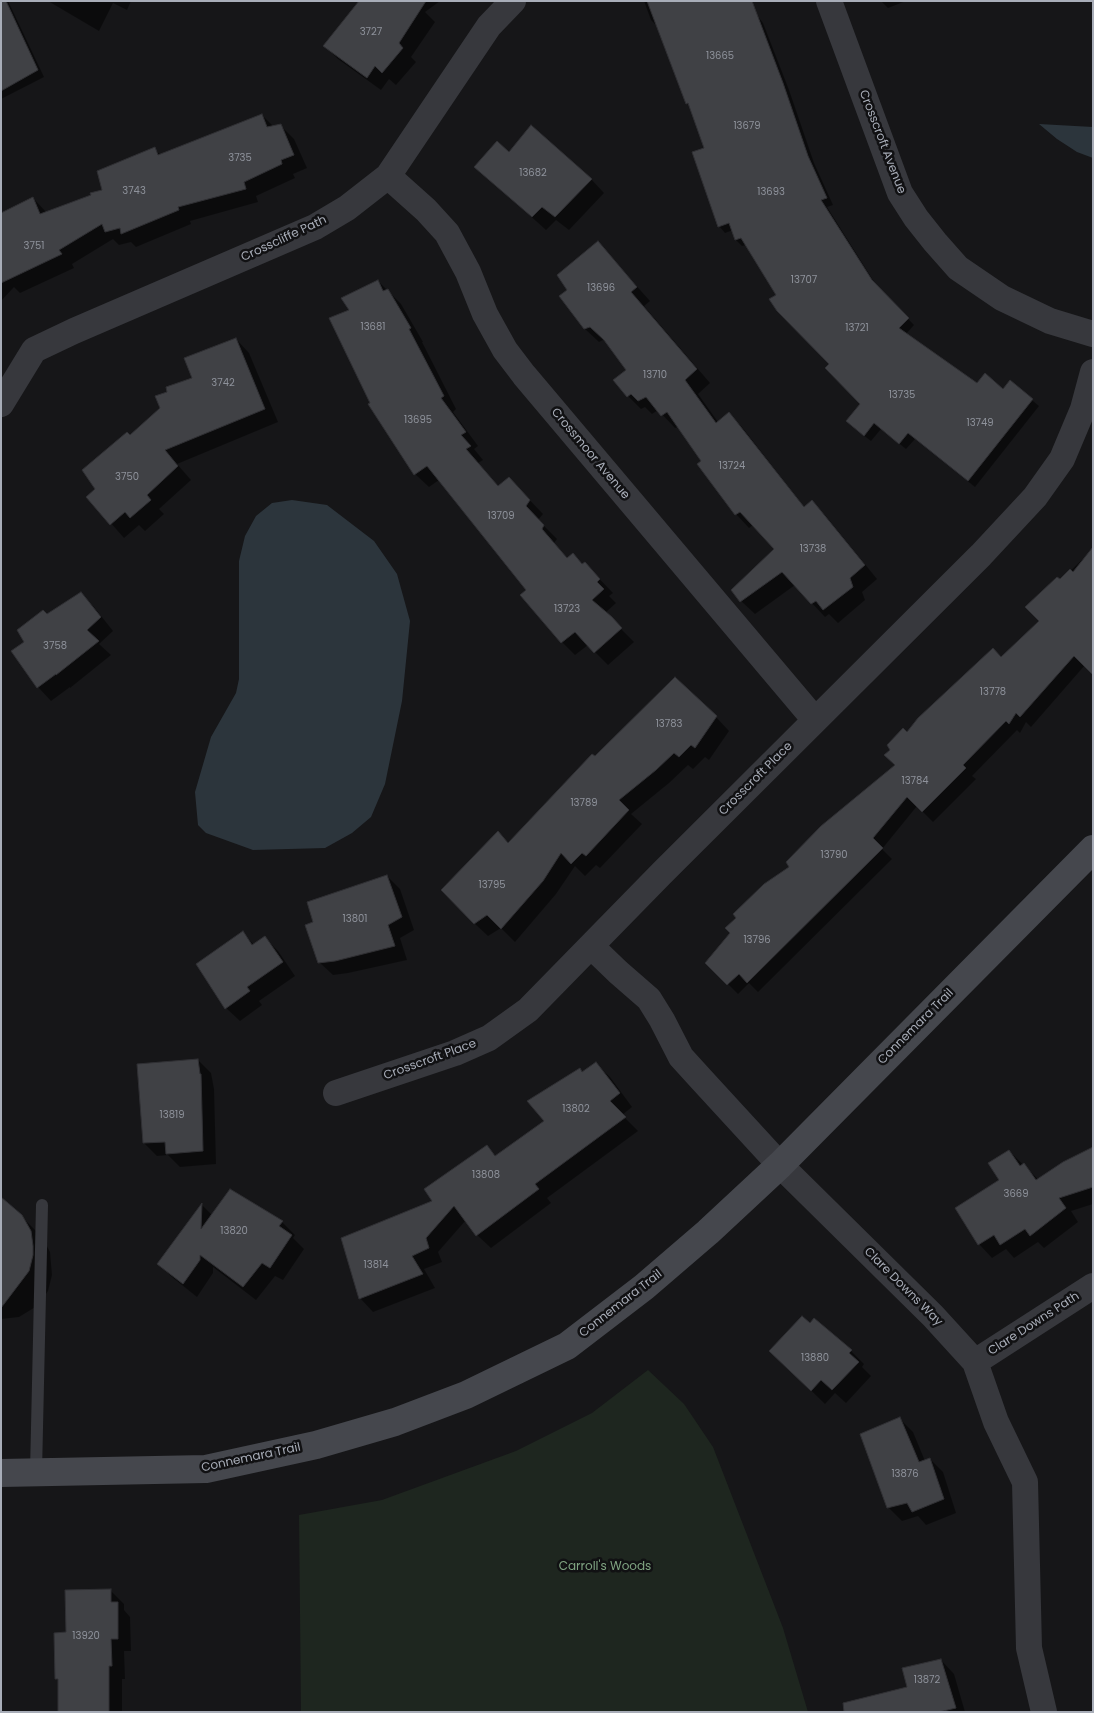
<!DOCTYPE html>
<style>
body{margin:0}
#map{position:relative;width:1094px;height:1713px;overflow:hidden;background:#161618;font-family:Poppins,sans-serif}
canvas{display:block}
.frame{position:absolute;inset:0;border:2px solid #a8adb8;pointer-events:none}
</style>
<div id="map">
<canvas width="1094" height="1713"></canvas>
<div class="frame"></div>
</div>
<script>
const context = document.querySelector('canvas').getContext('2d');
context.lineJoin = 'round';
function fillPath(path, color) {
  context.fillStyle = color;
  context.fill(path, 'evenodd');
}
function poly(rows) {
  const path = new Path2D();
  for (const r of rows) {
    path.moveTo(r[0], r[1]);
    for (let i = 2; i < r.length; i += 2) path.lineTo(r[i], r[i + 1]);
  }
  return path;
}
function strokePath(path, color, width, dash) {
  context.strokeStyle = color;
  context.lineWidth = width;
  context.lineCap = dash ? 'butt' : 'round';
  context.setLineDash(dash || []);
  context.stroke(path);
}
function write(font, color, halo, rows, align = 'center') {
  context.font = font + ' Poppins,sans-serif';
  context.lineWidth = 5;
  context.setLineDash([]);
  context.textBaseline = 'middle';
  context.strokeStyle = halo;
  context.fillStyle = color;
  for (const [text, x, y, turn = 0] of rows) {
    context.save();
    context.translate(x, y);
    context.rotate((+turn || 0) * Math.PI / 180);
    context.textAlign = isNaN(turn) ? turn : align;
    if (halo) context.strokeText(text, 0, 0);
    context.fillText(text, 0, 0);
    context.restore();
  }
}
const green = poly([
 [648,1370,684,1404,713,1447,783,1628,808,1712,301,1712,299,1515,382,1500,516,1451,592,1413]
]);
const water = poly([
 [1039,124,1093,127,1093,158,1077,152,1057,139],
 [292,500,327,505,374,541,397,574,410,621,402,701,385,784,371,817,352,833,325,848,253,850,206,833,198,825,195,792,211,737,236,693,239,679,239,561,245,536,256,516,272,503]
]);
const shadow = poly([
 [1,1,8,1,44,77,1,99],
 [48,1,131,1,127,10,113,3,99,31],
 [381,1,440,1,425,12,435,22,411,57,416,62,396,85,389,79,381,90,338,59,325,46],
 [644,1,746,1,763,23,789,90,814,163,833,205,827,207,878,288,914,325,906,334,977,384,1003,390,1010,382,1039,406,975,487,915,439,906,449,881,429,871,441,854,428,862,404,778,295,746,245,742,246,736,240,733,230,725,233,719,226,706,149,691,107,687,103,657,26,651,20],
 [881,1,883,2,906,1,888,8],
 [262,115,274,127,280,125,294,139,307,168,293,174,295,178,256,196,258,202,190,221,191,224,136,247,131,242,119,245,113,239,72,264,74,268,20,293,14,287,1,301,1,214,33,198,47,213,104,190,154,149,161,155],
 [509,154,591,179,604,193,569,230,556,220,546,230,476,167],
 [598,243,650,301,644,306,710,383,698,394,718,422,728,414,742,427,805,508,812,502,825,515,877,579,862,592,865,600,838,623,829,614,825,617,795,585,755,614,741,601,776,549,753,525,749,528,736,514,678,427,675,428,658,410,652,414,645,407,641,409,628,396,628,370,605,339,599,342,585,329,569,290],
 [378,281,401,304,423,342,422,342,456,409,453,412,478,446,474,449,483,460,478,463,499,487,522,492,543,514,538,520,557,539,554,543,568,559,573,555,583,565,585,564,613,593,609,596,616,603,605,613,634,642,608,665,588,645,575,655,562,642,522,595,528,590,439,480,429,487,415,474,371,404,351,310],
 [236,339,249,353,278,422,177,464,191,480,159,509,164,514,145,531,139,525,124,538,88,497,97,489,130,437,162,409,168,392,193,378],
 [1093,549,1085,665,1031,727,1026,722,1020,733,1017,730,972,776,976,779,933,822,917,806,882,849,892,859,758,992,749,983,738,994,707,963,791,867,896,766,907,734,1001,659,1041,621,1060,581],
 [81,594,94,607,113,631,99,644,111,655,70,688,70,687,51,701,38,687,13,651,25,642,47,616],
 [716,717,729,731,709,760,705,757,693,769,688,765,669,783,631,814,642,824,600,868,596,865,585,876,575,866,556,894,515,942,501,928,488,936,474,923,509,844],
 [387,876,400,889,414,930,400,938,407,960,348,973,333,975,319,962],
 [243,933,254,945,265,938,278,951,295,976,259,1001,262,1005,240,1021,226,1008],
 [198,1060,211,1073,214,1089,216,1164,180,1167,168,1155,157,1156,144,1143],
 [596,1064,610,1077,632,1107,622,1115,638,1131,547,1198,551,1203,491,1248,477,1235,466,1220,438,1252,442,1262,424,1269,435,1288,373,1312,360,1298,434,1202,486,1147,496,1156,546,1121,580,1069,583,1073],
 [1093,1149,1093,1204,1071,1211,1078,1222,1044,1248,1038,1242,1014,1258,1006,1249,992,1258,979,1244,956,1209,1001,1180,1009,1151,1039,1180],
 [1,1202,21,1216,42,1237,50,1252,52,1275,48,1291,37,1306,19,1317,1,1319],
 [202,1205,212,1215,282,1222,295,1235,293,1238,304,1249,283,1280,275,1276,256,1300,213,1267,213,1273,197,1297,172,1277,159,1264],
 [851,1351,864,1364,862,1367,871,1376,846,1403,835,1393,825,1404,784,1364],
 [899,1418,913,1432,925,1461,930,1459,943,1472,956,1513,926,1525,918,1516,902,1521,888,1507],
 [110,1590,124,1604,124,1610,130,1617,131,1651,124,1651,125,1679,122,1679,122,1712,60,1712,60,1682,56,1679,67,1633],
 [941,1660,954,1674,965,1712,873,1712,908,1688]
]);
const building = poly([
 [1,1,6,1,38,70,1,91,1,1],
 [359,1,426,1,399,43,403,48,382,73,375,66,367,78,323,46,359,1],
 [647,1,752,1,783,83,808,156,827,198,821,200,872,280,909,318,899,328,977,383,985,373,1003,389,1010,380,1033,399,968,481,908,433,899,444,874,423,864,436,846,421,860,404,825,368,829,364,777,311,769,299,776,295,741,238,735,240,729,223,718,227,692,152,704,148,688,103,686,104,647,1],
 [262,114,267,127,281,124,294,155,281,160,282,164,244,182,246,189,178,207,179,210,121,234,120,228,105,232,102,224,59,250,62,254,1,283,1,213,33,197,40,214,91,195,90,193,102,190,97,171,155,147,158,155,262,114],
 [531,125,592,179,555,217,542,207,532,217,474,167,497,141,509,152,531,125],
 [598,241,637,287,631,292,697,369,685,380,716,423,729,412,804,507,812,500,865,565,850,578,853,587,823,610,816,601,811,604,782,572,740,602,731,590,774,549,740,512,735,515,697,464,701,461,667,412,661,416,646,397,638,401,631,394,627,397,613,380,626,370,604,340,590,327,584,329,559,296,567,290,557,275,598,241],
 [378,280,383,291,388,289,411,328,409,329,444,396,441,398,466,432,461,435,471,446,466,449,498,486,509,477,530,500,526,506,544,525,542,529,567,558,573,553,582,564,585,562,600,579,597,582,604,589,592,600,612,617,622,628,594,653,575,632,561,643,520,595,526,590,427,466,414,475,368,404,370,403,329,318,349,310,341,298,378,280],
 [236,338,265,409,165,450,178,466,147,495,151,500,130,518,125,512,110,525,86,497,95,489,82,470,127,432,130,435,160,408,155,396,167,392,166,387,192,378,184,358,236,338],
 [1093,547,1093,675,1074,656,1020,717,1016,713,1009,724,1006,721,963,765,966,768,922,812,907,797,873,838,883,848,747,983,739,974,727,985,705,963,730,933,725,928,736,918,733,914,764,884,789,867,786,862,821,826,895,765,884,755,890,750,887,745,903,728,907,732,918,718,993,648,1001,657,1039,621,1025,607,1057,577,1060,579,1070,569,1073,572,1093,547],
 [81,592,101,617,87,630,99,641,56,675,56,674,37,688,11,651,24,642,17,630,43,610,47,614,81,592],
 [675,677,717,716,695,748,691,745,679,757,674,753,656,770,619,800,629,810,586,856,582,853,571,864,561,853,543,881,501,929,487,915,474,924,441,890,498,831,508,843,592,754,595,756,675,677],
 [387,875,402,917,388,925,395,946,335,961,318,963,305,925,313,922,307,902,387,875],
 [243,931,252,945,265,936,283,962,247,987,250,991,225,1009,196,964,243,931],
 [198,1059,200,1074,201,1074,203,1151,166,1154,165,1142,143,1143,137,1064,198,1059],
 [596,1062,620,1093,610,1101,626,1117,535,1184,539,1189,476,1236,454,1206,426,1238,429,1248,412,1256,423,1274,359,1299,341,1238,432,1201,424,1189,487,1145,495,1156,544,1121,527,1101,580,1068,582,1072,596,1062],
 [1093,1147,1093,1187,1059,1198,1066,1208,1030,1236,1025,1229,1000,1245,994,1235,978,1245,955,1208,999,1180,988,1163,1009,1150,1020,1166,1024,1163,1036,1180,1063,1162,1093,1147],
 [230,1189,283,1221,279,1226,292,1235,270,1268,262,1263,243,1287,200,1255,200,1260,183,1284,157,1264,202,1203,201,1229,230,1189],
 [1,1197,22,1215,31,1231,33,1246,33,1255,29,1271,1,1308,1,1197],
 [802,1316,810,1323,814,1318,852,1350,849,1353,859,1362,832,1390,821,1380,811,1391,769,1351,802,1316],
 [900,1417,919,1462,930,1458,944,1499,912,1512,907,1503,887,1508,860,1434,900,1417],
 [111,1589,111,1602,118,1602,118,1639,111,1639,112,1666,109,1666,109,1712,58,1712,58,1679,55,1679,54,1633,66,1632,65,1590,111,1589],
 [941,1659,956,1708,939,1712,844,1712,843,1703,907,1687,902,1668,941,1659]
]);
const lane = poly([
 [36,1472,42,1205]
]);
const street = poly([
 [829,1,900,193,916,218,935,242,958,268,1002,298,1050,321,1093,334],
 [388,176,426,210,447,233,468,272,485,314,505,350,524,375,815,720],
 [1,404,34,350,74,331,315,227,347,208,388,176,489,26,513,1],
 [591,946,618,972,649,999,662,1020,681,1057,701,1079,780,1165,933,1316,975,1362,996,1422,1025,1482,1029,1648,1044,1712],
 [336,1093,455,1053,489,1038,528,1010,662,873,981,555,1035,497,1062,459,1083,409,1093,372],
 [975,1362,1093,1286]
]);
const secondary = poly([
 [1,1473,206,1469,316,1445,395,1422,466,1395,567,1346,644,1287,708,1232,780,1165,1093,849]
]);
const numberNames = [
 ["3727",371,32],
 ["13665",720,56],
 ["13679",747,126],
 ["3735",240,158],
 ["13682",533,173],
 ["3743",134,191],
 ["13693",771,192],
 ["3751",34,246],
 ["13707",804,280],
 ["13696",601,288],
 ["13681",373,327],
 ["13721",857,328],
 ["13710",655,375],
 ["3742",223,383],
 ["13735",902,395],
 ["13695",418,420],
 ["13749",980,423],
 ["13724",732,466],
 ["3750",127,477],
 ["13709",501,516],
 ["13738",813,549],
 ["13723",567,609],
 ["3758",55,646],
 ["13778",993,692],
 ["13783",669,724],
 ["13784",915,781],
 ["13789",584,803],
 ["13790",834,855],
 ["13795",492,885],
 ["13801",355,919],
 ["13796",757,940],
 ["13802",576,1109],
 ["13819",172,1115],
 ["13808",486,1175],
 ["3669",1016,1194],
 ["13820",234,1231],
 ["13814",376,1265],
 ["13880",815,1358],
 ["13876",905,1474],
 ["13920",86,1636],
 ["13872",927,1680]
];
const streetNames = [
 ["Crosscroft Avenue",882,142,69],
 ["Crosscliffe Path",284,239,-25],
 ["Crossmoor Avenue",590,454,50],
 ["Crosscroft Place",756,779,-45],
 ["Connemara Trail",916,1027,-45],
 ["Crosscroft Place",430,1060,-20],
 ["Clare Downs Way",903,1287,45],
 ["Connemara Trail",621,1304,-38],
 ["Clare Downs Path",1034,1324,-33],
 ["Connemara Trail",251,1458,-12]
];
const parkNames = [
 ["Carroll's Woods",605,1567]
];
fillPath(green, '#1e261f');
fillPath(water, '#2c353c');
fillPath(shadow, '#0007');
fillPath(building, '#404145');
strokePath(building, '#303034', 1);
strokePath(lane, '#37383d', 12);
strokePath(street, '#37383d', 26);
strokePath(secondary, '#45474d', 28);
write('10px', '#8e929b', null, numberNames);
write('12px', '#a8adb8', '#111113', streetNames);
write('12px', '#7fa381', '#111113', parkNames);
</script>
